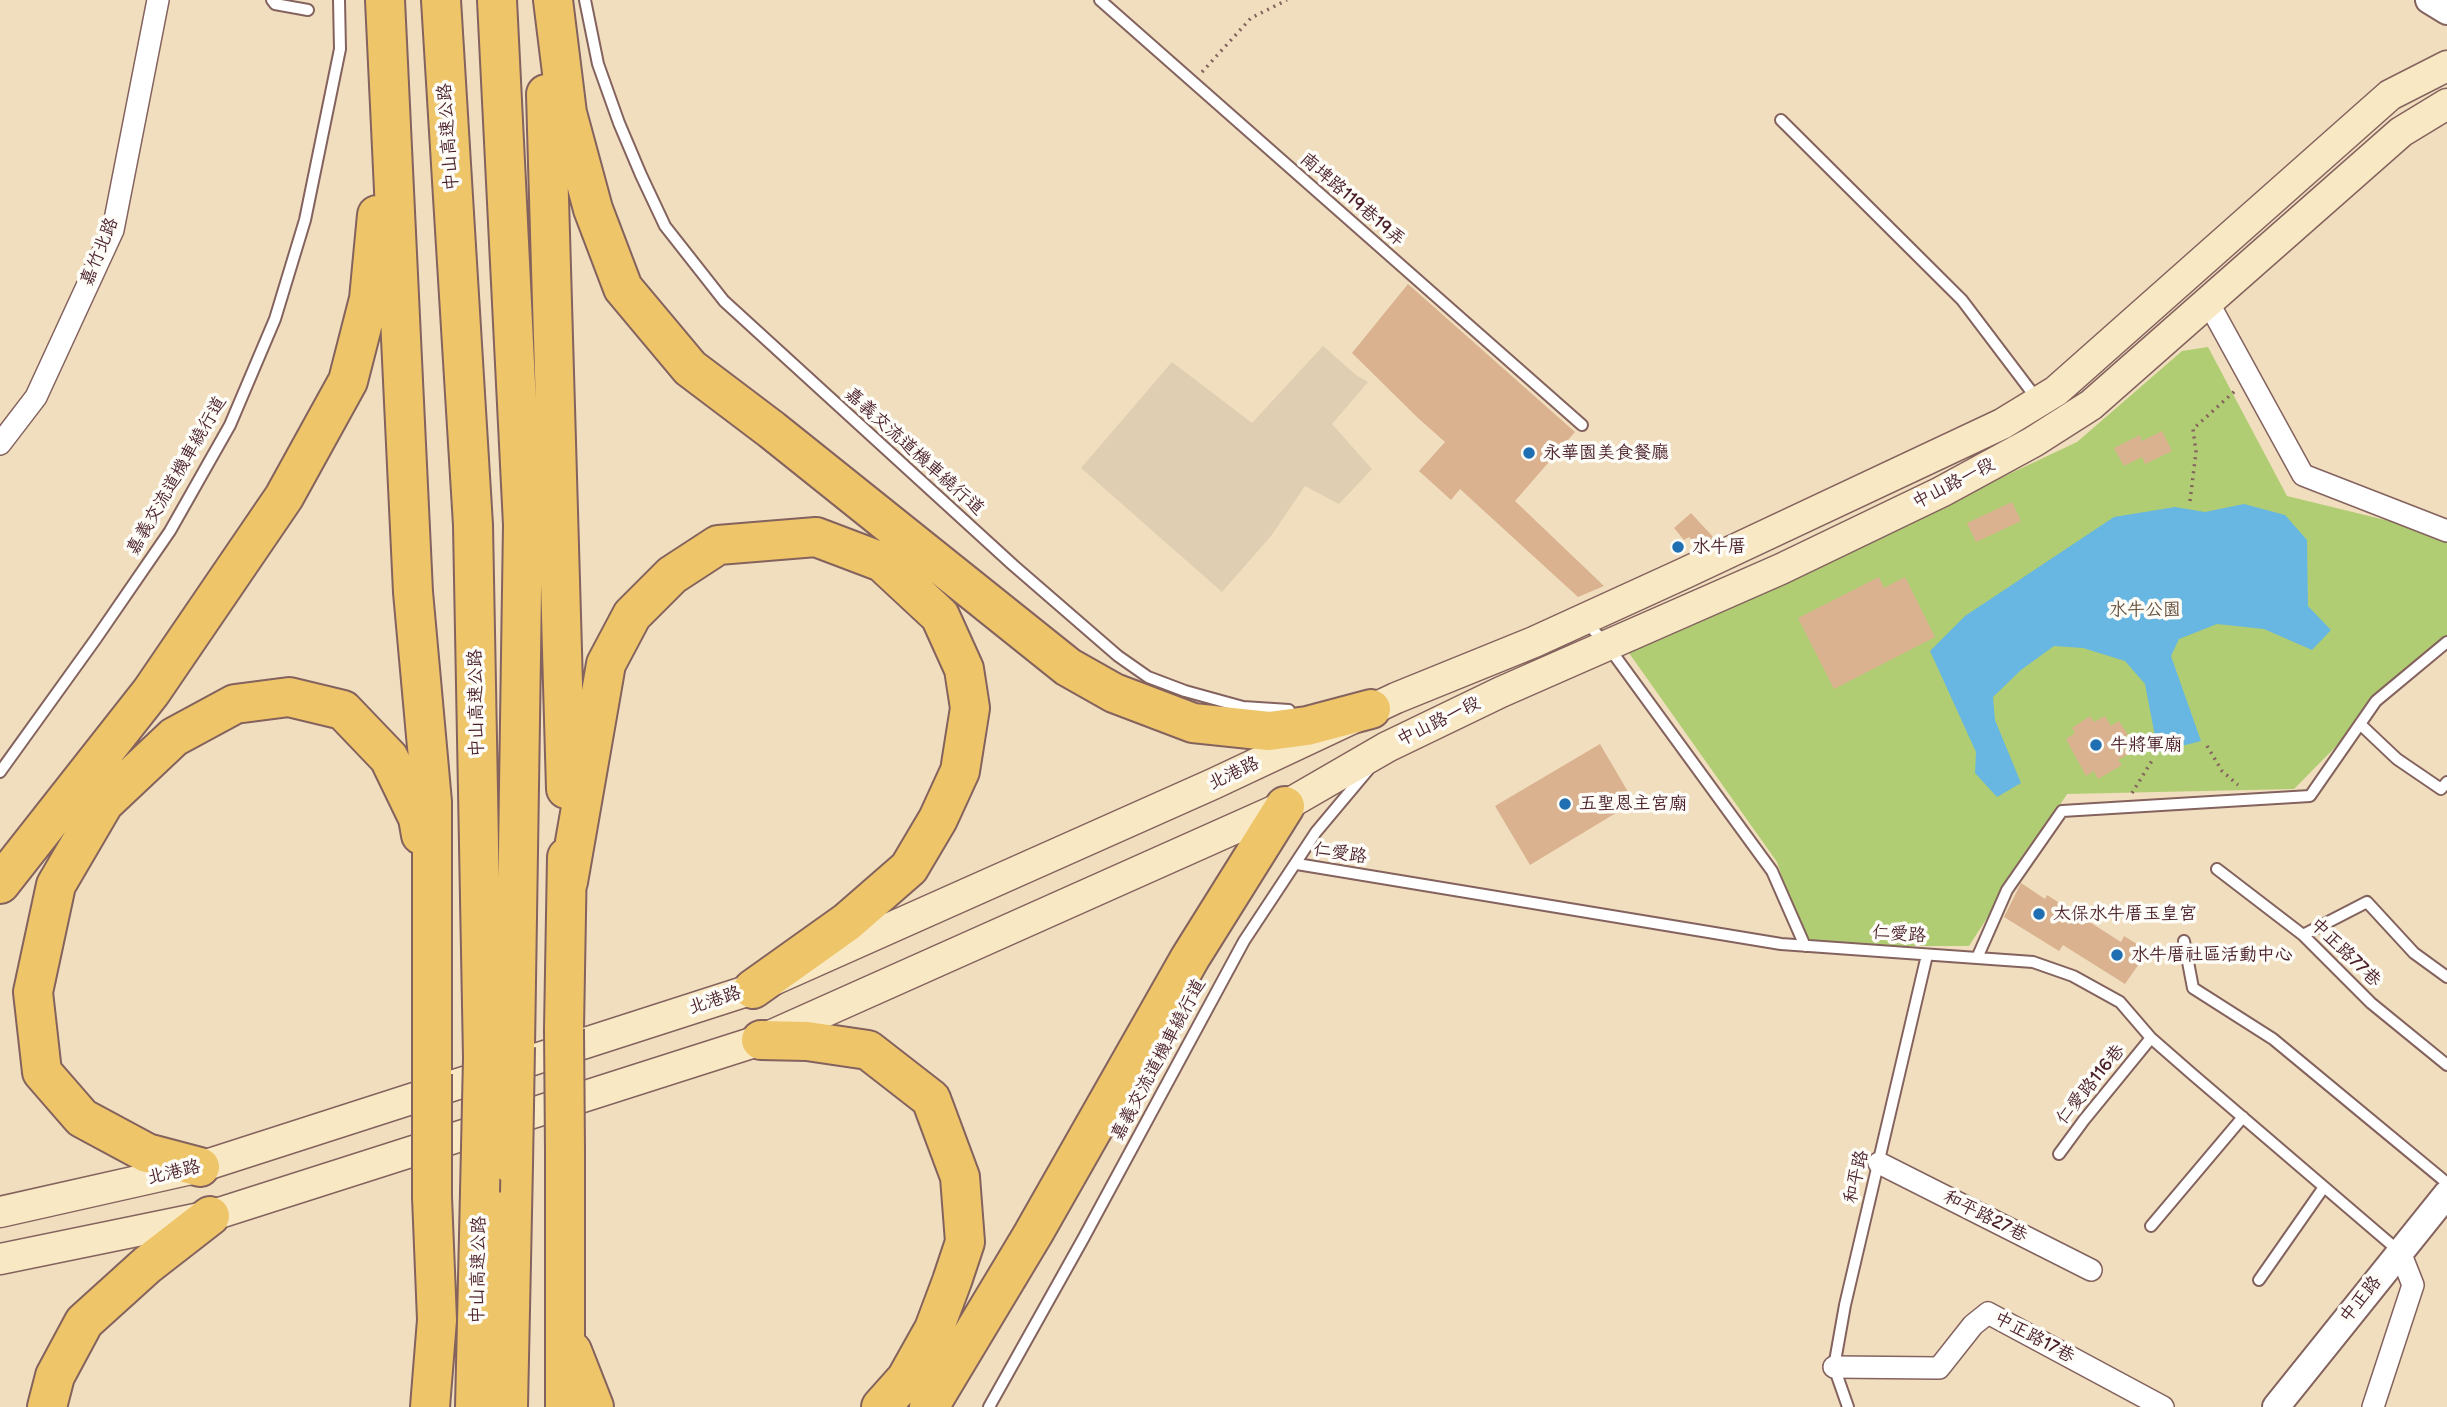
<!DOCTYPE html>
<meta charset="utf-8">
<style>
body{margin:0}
canvas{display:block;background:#f0debe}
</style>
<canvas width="2447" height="1407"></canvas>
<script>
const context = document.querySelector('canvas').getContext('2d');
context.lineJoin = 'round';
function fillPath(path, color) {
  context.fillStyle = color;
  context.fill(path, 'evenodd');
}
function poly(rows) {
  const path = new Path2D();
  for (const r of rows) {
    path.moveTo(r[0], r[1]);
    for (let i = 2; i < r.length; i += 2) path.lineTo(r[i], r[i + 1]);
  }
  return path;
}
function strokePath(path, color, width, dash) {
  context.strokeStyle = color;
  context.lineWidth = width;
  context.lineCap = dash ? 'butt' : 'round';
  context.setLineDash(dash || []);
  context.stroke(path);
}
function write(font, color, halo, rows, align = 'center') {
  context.font = font + ' "Balsamiq Sans","LXGW WenKai TC",sans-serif';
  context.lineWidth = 7;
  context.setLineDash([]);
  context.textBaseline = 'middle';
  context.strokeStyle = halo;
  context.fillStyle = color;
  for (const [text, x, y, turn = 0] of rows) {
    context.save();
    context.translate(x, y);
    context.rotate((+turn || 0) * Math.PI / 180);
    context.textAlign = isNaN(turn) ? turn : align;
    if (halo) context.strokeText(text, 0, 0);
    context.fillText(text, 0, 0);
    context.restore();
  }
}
const built = poly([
 [1323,346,1356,375,1368,382,1332,424,1372,469,1339,504,1305,486,1271,536,1222,592,1081,468,1172,362,1252,423]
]);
const green = poly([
 [2208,347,2287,496,2447,535,2447,636,2444,637,2294,789,2067,794,1969,946,1805,946,1777,862,1629,653,2077,442,2182,351]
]);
const water = poly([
 [2244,504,2285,515,2307,540,2308,606,2331,630,2312,650,2264,629,2217,624,2179,639,2171,656,2201,741,2158,752,2145,684,2125,661,2083,648,2054,646,2021,670,1993,697,1995,720,2021,783,1997,797,1975,773,1976,752,1930,651,1965,616,2114,517,2175,507,2205,512]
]);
const building = poly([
 [1408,284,1575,432,1515,501,1604,586,1578,597,1460,489,1451,500,1419,471,1445,442,1418,418,1352,353],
 [2162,431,2172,451,2145,464,2142,457,2124,466,2114,448,2140,435,2142,441],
 [2012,502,2021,521,1976,542,1967,523],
 [1691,513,1715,539,1699,547,1689,537,1684,540,1674,528],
 [1879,577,1884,588,1905,577,1935,637,1834,689,1798,618],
 [2090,716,2094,722,2105,716,2111,726,2119,721,2128,735,2119,740,2128,754,2118,760,2122,765,2098,779,2094,771,2086,776,2066,739,2075,733,2072,728],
 [1600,744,1634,802,1530,865,1495,806],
 [2021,883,2045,899,2047,895,2121,942,2124,936,2148,951,2125,984,2063,945,2059,951,2004,917]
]);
const path = poly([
 [1202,72,1251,18,1287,0],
 [2190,501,2196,452,2193,429,2236,390],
 [2207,746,2222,771,2238,785],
 [2132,793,2153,759]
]);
const service = poly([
 [272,0,275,4,308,10],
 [585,0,598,64,619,123,641,175,665,226,724,301,1013,565,1118,656,1148,677,1185,691,1243,707,1289,710],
 [1100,0,1582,425],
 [1781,120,1962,300,2037,399],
 [1586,622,1607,645,1772,871,1805,946],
 [2360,724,2397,759,2441,789,2447,782],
 [0,772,95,640,170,531,230,425,275,319,305,220,340,49,339,0],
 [1297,864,1781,944,2033,962,2073,976,2120,1002,2151,1038,2191,1073,2400,1252],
 [2217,869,2303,935,2371,1003,2447,1065],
 [2303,935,2367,902,2414,953,2447,977],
 [2184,941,2193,988,2273,1039,2447,1183],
 [1977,958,2007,890,2062,811,2310,796,2376,701,2447,642],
 [2059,1154,2084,1120,2151,1038],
 [2151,1226,2243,1117],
 [2259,1280,2324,1187],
 [989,1407,1083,1239,1244,941,1316,832,1368,770],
 [1848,1407,1834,1367,1845,1305,1927,955]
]);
const minor = poly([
 [2208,302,2303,475,2447,531],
 [0,444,36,397,113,230,158,0],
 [1879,1163,2091,1270],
 [1834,1367,1939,1368,1973,1325,1988,1313,2163,1407],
 [2373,1407,2413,1285,2400,1252]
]);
const tertiary = poly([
 [2429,0,2447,11],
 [2276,1407,2447,1194]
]);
const secondary = poly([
 [0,1212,200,1167,753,989,1213,784,1396,698,1534,642,1685,573,2002,424,2056,391,2390,95,2447,66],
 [0,1259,210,1216,761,1040,1285,806,1387,747,1501,692,1781,569,1941,492,2033,442,2091,405,2401,132,2447,104]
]);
const motorway = poly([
 [385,0,413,592,432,802,432,1074],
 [441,0,473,525,483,1058],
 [497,0,523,525,515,1047],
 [553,0,567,113,593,209,623,288,690,368,772,430,1068,667,1114,693,1193,723,1269,731,1307,726,1371,709],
 [546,94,566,789],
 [568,882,606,664,632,615,672,575,718,545,816,537,882,562,940,616,964,669,970,708,960,771,938,819,909,868,847,922,753,989],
 [0,884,151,692,284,497,348,381,369,299,377,215],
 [564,1029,567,857],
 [761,1040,807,1041,868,1050,931,1099,960,1177,965,1242,952,1281,934,1329,906,1379,881,1407],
 [200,1167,147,1153,82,1118,42,1072,33,992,56,885,104,803,174,737,235,704,289,697,343,710,389,758,418,818,421,835],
 [572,1351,594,1407],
 [47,1407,55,1376,84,1322,147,1265,210,1216],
 [430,1407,437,1320,432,1197],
 [475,1407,480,1192],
 [508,1407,513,1165],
 [565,1407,565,1150],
 [929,1407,1033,1234,1190,958,1285,806]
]);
const motorwayBridge = poly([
 [564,1029,565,1150],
 [513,1165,515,1047],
 [480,1192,483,1058],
 [432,1197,432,1074]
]);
const markers = [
 [1529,453,7,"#1f6fb2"],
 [1678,547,7,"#1f6fb2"],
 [2096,745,7,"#1f6fb2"],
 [1565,804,7,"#1f6fb2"],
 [2039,914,7,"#1f6fb2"],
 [2117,955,7,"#1f6fb2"]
];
const streetNames = [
 ["中山高速公路",449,137,-94],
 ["南埤路119巷19弄",1352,200,41],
 ["嘉竹北路",100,252,-68],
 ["嘉義交流道機車繞行道",914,452,42],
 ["嘉義交流道機車繞行道",177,476,-60],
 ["中山路一段",1954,484,-27],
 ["中山高速公路",477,703,-91],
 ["中山路一段",1439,722,-26],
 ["北港路",1234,774,-25],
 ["仁愛路",1340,854,9],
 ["仁愛路",1899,935,4],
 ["中正路77巷",2345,953,44],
 ["北港路",715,1001,-18],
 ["嘉義交流道機車繞行道",1159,1060,-62],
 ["仁愛路116巷",2091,1085,-51],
 ["北港路",174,1173,-13],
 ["和平路",1857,1177,-77],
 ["和平路27巷",1985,1217,27],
 ["中山高速公路",479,1270,-89],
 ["中正路",2361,1300,-51],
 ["中正路17巷",2034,1338,28]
];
const poiNames = [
 ["永華園美食餐廳",1543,453],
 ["水牛厝",1692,547],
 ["牛將軍廟",2110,745],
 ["五聖恩主宮廟",1579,804],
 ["太保水牛厝玉皇宮",2053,914],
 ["水牛厝社區活動中心",2131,955]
];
const parkNames = [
 ["水牛公園",2145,610]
];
fillPath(built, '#dfceb1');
fillPath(green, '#b1cd74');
fillPath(water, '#68b7e2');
fillPath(building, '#dab290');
strokePath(service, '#84625e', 14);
strokePath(minor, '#84625e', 24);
strokePath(tertiary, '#84625e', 30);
strokePath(secondary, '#84625e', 33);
strokePath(motorway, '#84625e', 42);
strokePath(path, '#84625e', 3.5, [2, 5]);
strokePath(service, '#fff', 10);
strokePath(minor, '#fff', 21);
strokePath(tertiary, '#fff', 26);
strokePath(secondary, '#f8e8c3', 30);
strokePath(motorway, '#eec569', 38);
strokePath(motorwayBridge, '#84625e', 42, []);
strokePath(motorwayBridge, '#eec569', 38);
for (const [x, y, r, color] of markers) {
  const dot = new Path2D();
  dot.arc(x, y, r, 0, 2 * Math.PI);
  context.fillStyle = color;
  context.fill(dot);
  strokePath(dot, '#fdfcf7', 2.5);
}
write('18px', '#4a1f2b', '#fdfcf7', streetNames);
write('18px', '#4a1f2b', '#fdfcf7', poiNames, 'left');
write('18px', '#695341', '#fdfcf7', parkNames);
</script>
